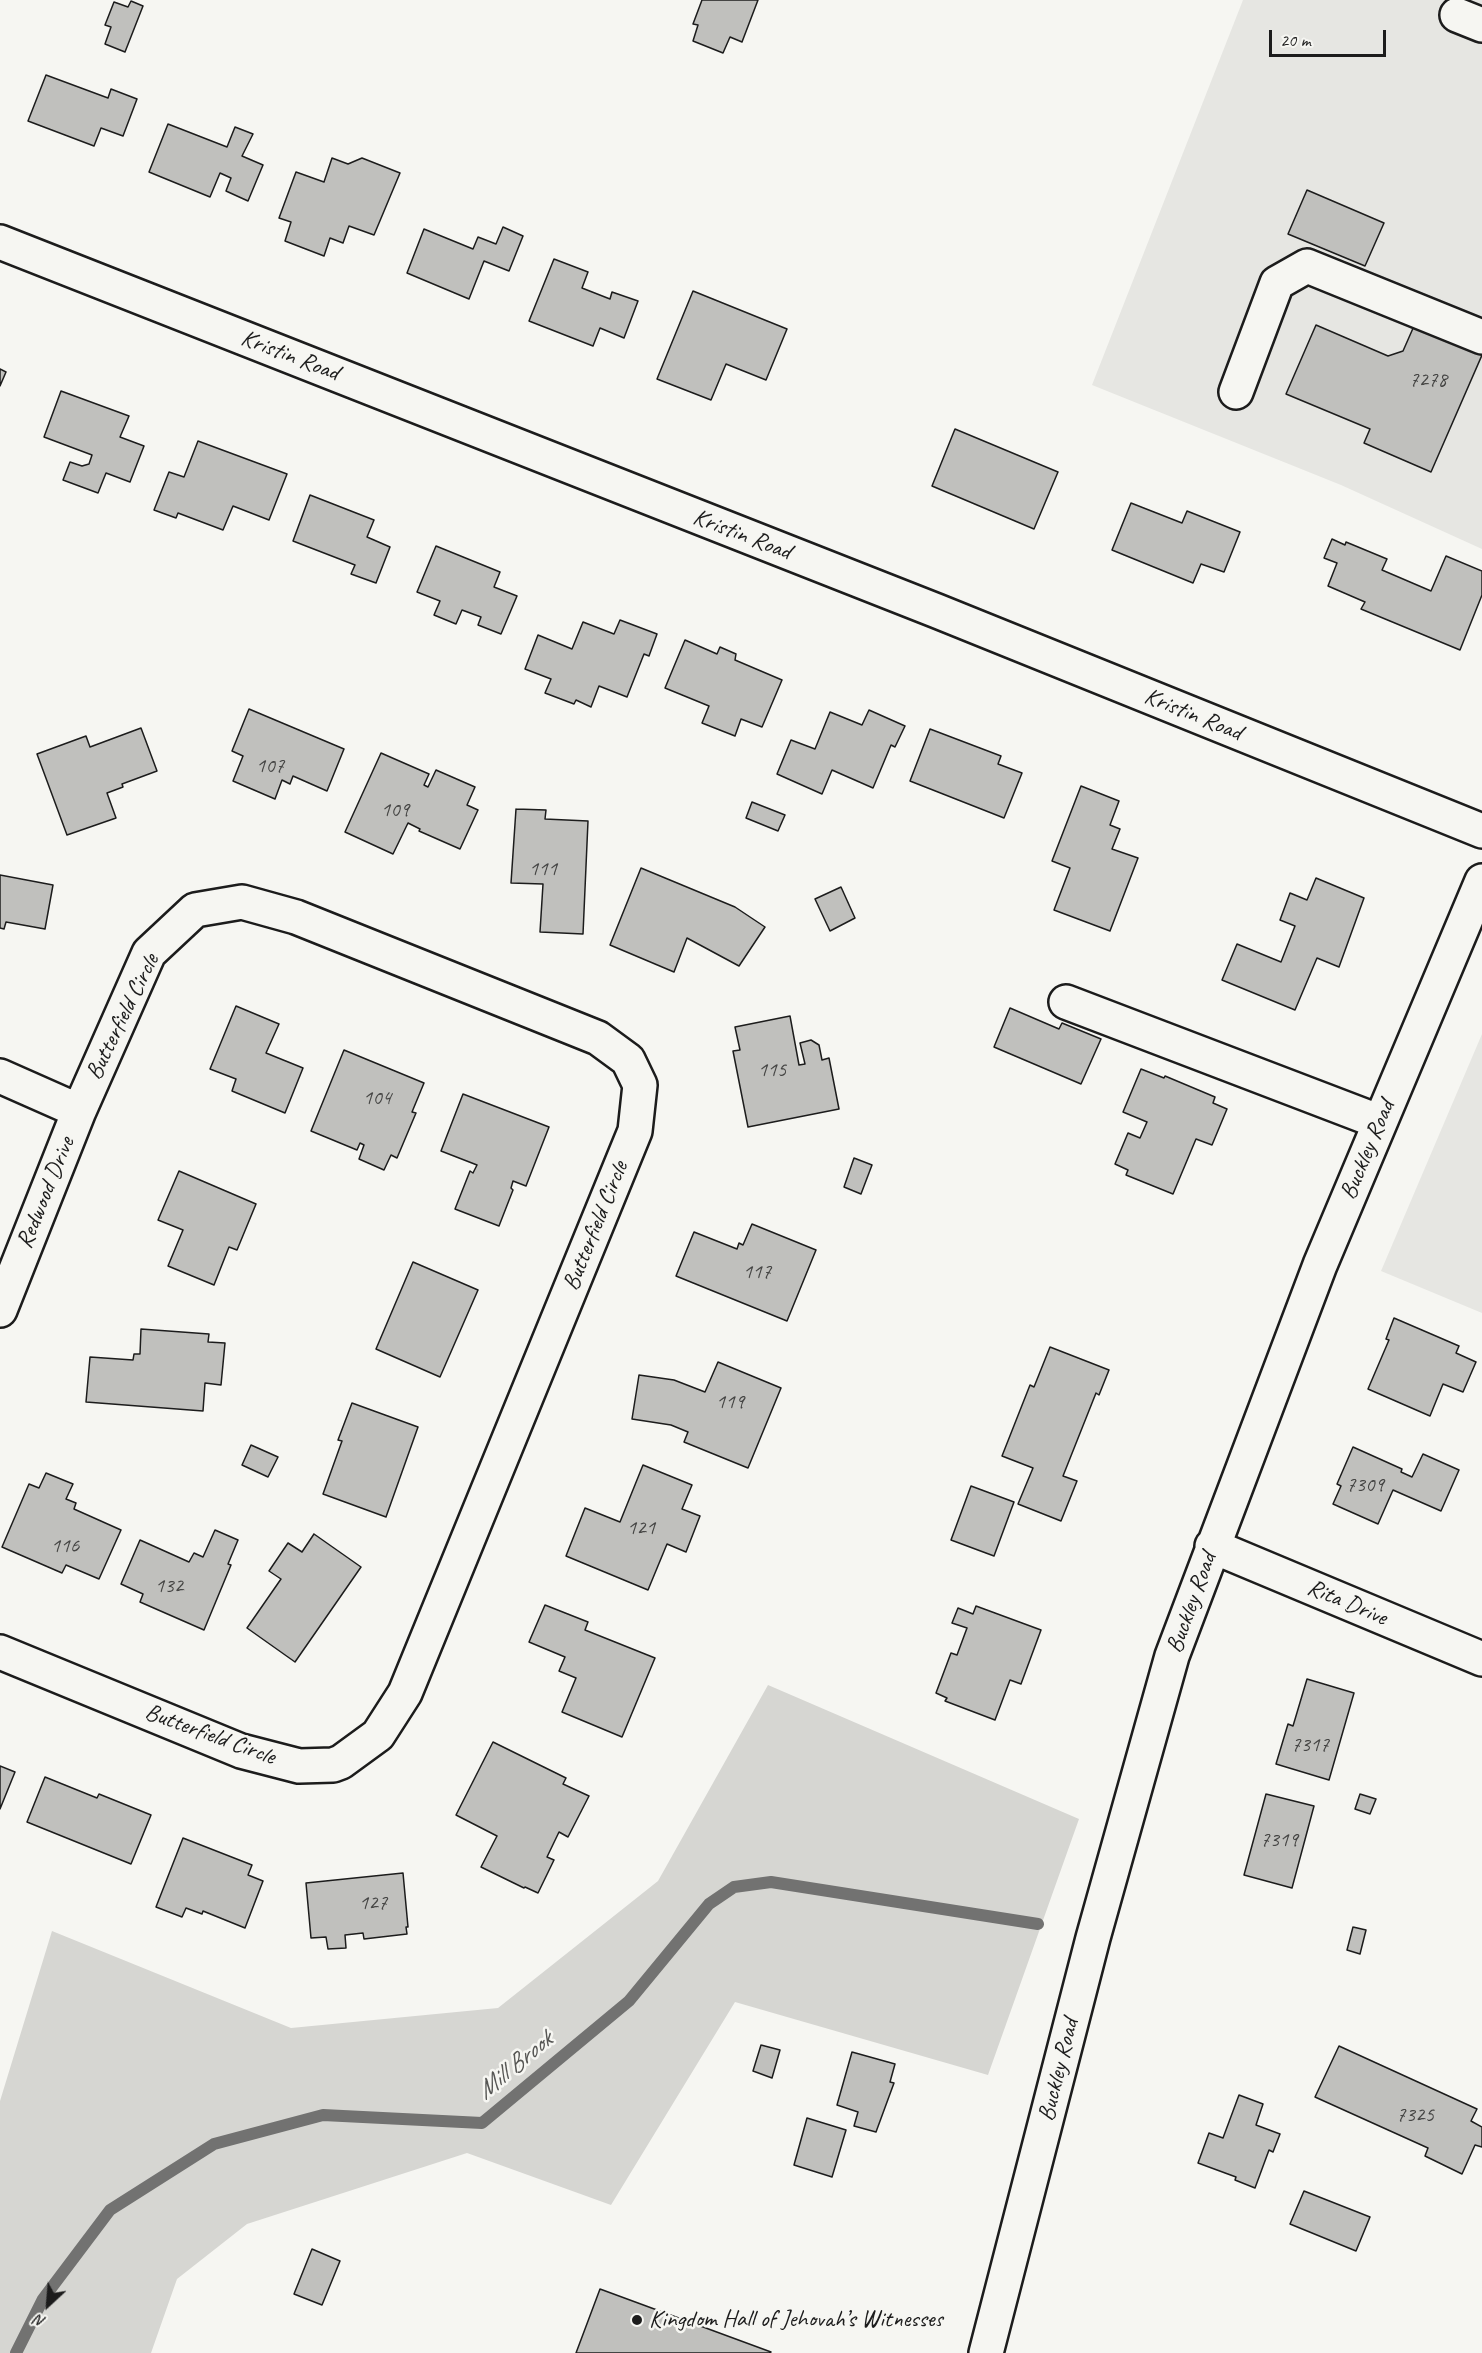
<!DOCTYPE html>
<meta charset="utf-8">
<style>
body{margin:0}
#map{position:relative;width:1482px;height:2353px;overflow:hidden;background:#f6f6f2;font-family:Caveat,sans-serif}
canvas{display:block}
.north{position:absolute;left:18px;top:2275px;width:60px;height:60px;-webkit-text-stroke:4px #f6f6f2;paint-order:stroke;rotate:206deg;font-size:16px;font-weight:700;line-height:24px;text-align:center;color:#1c1c1c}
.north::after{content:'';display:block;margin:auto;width:21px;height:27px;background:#1c1c1c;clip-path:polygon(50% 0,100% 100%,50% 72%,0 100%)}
.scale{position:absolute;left:1269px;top:30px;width:117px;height:27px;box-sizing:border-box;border:3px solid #1c1c1c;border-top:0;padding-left:8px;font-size:18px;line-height:21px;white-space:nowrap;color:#1c1c1c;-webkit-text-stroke:4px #f6f6f2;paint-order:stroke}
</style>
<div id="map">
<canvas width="1482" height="2353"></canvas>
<div class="north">N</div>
<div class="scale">20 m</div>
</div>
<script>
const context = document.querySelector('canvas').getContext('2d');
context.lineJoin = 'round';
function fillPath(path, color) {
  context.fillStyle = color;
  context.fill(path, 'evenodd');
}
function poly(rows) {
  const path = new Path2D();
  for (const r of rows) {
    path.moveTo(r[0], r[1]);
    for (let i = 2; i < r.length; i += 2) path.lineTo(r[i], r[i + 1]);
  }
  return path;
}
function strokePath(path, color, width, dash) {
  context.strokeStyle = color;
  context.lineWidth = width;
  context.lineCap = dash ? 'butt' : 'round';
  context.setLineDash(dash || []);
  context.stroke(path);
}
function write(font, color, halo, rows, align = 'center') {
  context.font = font + ' Caveat,sans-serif';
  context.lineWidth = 5;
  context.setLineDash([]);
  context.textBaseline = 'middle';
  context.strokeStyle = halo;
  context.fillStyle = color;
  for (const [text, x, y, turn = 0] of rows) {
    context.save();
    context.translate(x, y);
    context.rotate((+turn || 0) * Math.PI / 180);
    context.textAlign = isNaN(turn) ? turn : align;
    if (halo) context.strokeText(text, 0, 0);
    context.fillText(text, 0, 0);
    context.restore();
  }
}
const built = poly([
 [1243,0,1482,0,1482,549,1341,485,1092,385],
 [1482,1034,1482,1313,1381,1271]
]);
const green = poly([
 [768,1685,1079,1819,988,2075,735,2002,611,2205,467,2153,247,2224,177,2279,151,2353,0,2353,0,2101,52,1931,291,2028,498,2008,658,1881]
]);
const stream = poly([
 [16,2353,43,2299,110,2210,214,2144,323,2115,482,2123,629,2001,709,1904,734,1887,771,1882,1038,1924]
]);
const building = poly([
 [702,0,758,0,742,42,730,37,723,53,693,41,698,25,693,24,702,0],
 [131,1,143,6,125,52,105,44,111,27,105,25,114,2,128,7,131,1],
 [46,75,108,98,111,89,137,99,123,136,101,128,94,146,28,121,46,75],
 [168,124,227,147,235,127,253,134,242,156,263,165,248,201,226,191,231,178,220,173,210,197,149,172,168,124],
 [332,158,348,164,362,158,400,173,374,235,349,226,343,243,330,238,324,256,285,241,291,222,279,218,296,172,324,182,332,158],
 [1307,190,1384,223,1365,266,1288,234,1307,190],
 [503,227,523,236,509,271,484,261,469,299,407,273,424,229,473,249,478,237,496,244,503,227],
 [554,259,588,272,582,288,610,299,612,292,638,301,624,338,600,328,593,346,529,321,554,259],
 [693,291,787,329,766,380,726,364,711,400,657,379,693,291],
 [1316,325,1388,356,1403,351,1414,326,1482,355,1431,472,1364,443,1370,429,1286,394,1316,325],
 [0,369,6,372,0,386,0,369],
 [61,391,129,416,120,437,144,446,130,482,106,473,98,493,63,480,70,462,82,466,89,464,92,455,44,437,61,391],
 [955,429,1058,472,1034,529,932,486,955,429],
 [198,441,287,474,269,520,233,506,223,530,178,513,176,518,154,510,169,472,184,477,198,441],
 [310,495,374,520,367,537,390,547,376,583,351,574,355,565,293,541,310,495],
 [1131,503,1182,523,1187,511,1240,532,1224,572,1201,564,1193,583,1112,550,1131,503],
 [1332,539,1345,545,1346,542,1387,559,1382,570,1431,591,1446,556,1482,571,1482,595,1460,650,1361,609,1365,602,1328,586,1337,563,1324,558,1332,539],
 [436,546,500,572,494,587,517,596,501,634,478,625,481,617,462,610,456,624,434,615,440,601,417,592,436,546],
 [620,620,657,634,649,656,644,654,627,697,599,686,591,707,576,700,574,704,545,693,551,679,525,669,538,635,572,649,583,622,614,634,620,620],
 [685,640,717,654,720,647,736,654,735,660,782,680,762,727,741,719,735,736,702,723,709,706,665,688,685,640],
 [249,709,344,749,327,791,293,776,290,784,282,780,275,799,233,781,243,756,232,751,249,709],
 [869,710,905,726,895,747,891,745,873,788,832,770,822,794,777,774,791,740,815,749,830,712,862,725,869,710],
 [141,728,157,771,122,784,123,787,107,793,116,818,67,835,37,754,86,736,90,747,141,728],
 [930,729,1001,756,998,764,1022,773,1004,818,910,781,930,729],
 [381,753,429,774,424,785,428,787,436,770,475,787,467,805,478,810,460,849,419,831,420,829,408,823,393,854,345,832,381,753],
 [1081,786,1119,801,1110,825,1120,829,1112,849,1138,858,1110,931,1054,910,1070,868,1052,861,1081,786],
 [752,802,785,815,778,831,746,818,752,802],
 [516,809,546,810,545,819,588,821,583,934,540,932,543,884,511,883,516,809],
 [641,868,735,907,765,927,739,966,687,938,674,972,610,945,641,868],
 [0,875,53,885,45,929,6,922,4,929,0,928,0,875],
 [1316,878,1364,898,1339,967,1317,958,1295,1010,1222,980,1237,944,1281,962,1295,926,1280,920,1290,893,1307,900,1316,878],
 [841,887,855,918,830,931,815,899,841,887],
 [236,1006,279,1024,266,1053,303,1068,285,1113,232,1091,236,1079,210,1069,236,1006],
 [1010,1008,1059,1029,1062,1023,1101,1039,1081,1084,994,1047,1010,1008],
 [790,1016,799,1065,805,1064,800,1043,811,1040,819,1045,822,1060,829,1058,839,1109,748,1127,733,1051,740,1050,735,1027,790,1016],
 [344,1050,424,1083,412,1112,416,1113,397,1158,391,1155,384,1170,359,1159,364,1145,360,1143,357,1150,311,1131,344,1050],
 [1141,1069,1164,1078,1165,1076,1215,1097,1213,1103,1227,1109,1212,1145,1196,1139,1173,1194,1126,1175,1128,1170,1115,1164,1128,1133,1140,1138,1147,1122,1123,1112,1141,1069],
 [463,1094,549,1127,526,1186,513,1181,511,1188,513,1190,499,1226,455,1209,470,1171,473,1173,477,1165,441,1151,463,1094],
 [854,1158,872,1165,861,1194,844,1187,854,1158],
 [179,1171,256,1204,237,1250,229,1247,214,1285,168,1266,183,1230,158,1220,179,1171],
 [752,1224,816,1250,787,1321,676,1276,694,1232,737,1249,739,1243,743,1245,752,1224],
 [413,1262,478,1290,440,1377,376,1349,413,1262],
 [1394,1318,1459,1346,1456,1353,1476,1362,1463,1392,1443,1384,1430,1416,1368,1389,1389,1340,1386,1339,1394,1318],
 [141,1329,209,1334,208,1342,225,1343,221,1385,205,1383,203,1411,86,1402,90,1357,133,1360,134,1354,140,1354,141,1329],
 [1050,1347,1109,1370,1099,1395,1096,1393,1063,1476,1077,1481,1061,1521,1018,1504,1033,1468,1002,1456,1030,1385,1034,1387,1050,1347],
 [718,1362,781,1388,748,1468,684,1442,688,1432,671,1425,632,1419,639,1375,674,1380,705,1392,718,1362],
 [352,1403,418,1427,386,1517,323,1494,342,1441,338,1440,352,1403],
 [251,1445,278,1457,268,1477,242,1465,251,1445],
 [1353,1447,1402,1469,1401,1472,1412,1477,1423,1454,1459,1470,1441,1511,1393,1490,1378,1524,1333,1504,1341,1486,1337,1484,1353,1447],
 [643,1465,692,1485,682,1509,700,1516,686,1552,667,1544,648,1590,566,1556,585,1508,620,1522,643,1465],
 [46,1473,73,1484,66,1499,76,1503,74,1509,121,1530,99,1579,66,1565,62,1573,2,1547,29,1484,39,1488,46,1473],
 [971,1486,1014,1502,994,1556,951,1540,971,1486],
 [215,1530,238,1540,228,1564,231,1565,204,1630,140,1602,143,1594,121,1584,140,1540,189,1562,194,1553,203,1557,215,1530],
 [314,1534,361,1567,295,1662,247,1628,281,1579,269,1571,288,1543,302,1552,314,1534],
 [545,1605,588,1622,585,1630,655,1658,622,1737,562,1712,576,1678,559,1671,565,1657,529,1642,545,1605],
 [976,1606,1041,1630,1021,1684,1010,1680,995,1720,945,1701,947,1698,936,1693,951,1653,957,1655,967,1628,952,1623,958,1608,973,1614,976,1606],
 [1307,1679,1354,1693,1329,1780,1276,1764,1288,1724,1293,1726,1307,1679],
 [493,1742,566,1778,563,1784,589,1796,568,1837,559,1832,547,1857,554,1860,538,1893,525,1887,524,1888,481,1867,497,1836,456,1815,493,1742],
 [0,1766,15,1772,0,1809,0,1766],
 [45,1777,97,1798,99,1794,151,1815,131,1864,27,1822,45,1777],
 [1266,1794,1314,1806,1292,1888,1244,1875,1266,1794],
 [1360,1794,1376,1799,1370,1814,1355,1809,1360,1794],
 [183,1838,252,1865,248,1875,263,1881,245,1928,203,1911,202,1914,186,1908,182,1917,156,1907,183,1838],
 [403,1873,408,1927,406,1927,407,1934,364,1939,363,1933,345,1935,346,1948,328,1949,326,1937,311,1938,306,1883,403,1873],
 [1353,1927,1366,1930,1360,1954,1347,1950,1353,1927],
 [761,2045,780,2050,772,2078,753,2071,761,2045],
 [1339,2046,1477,2109,1471,2121,1482,2127,1482,2147,1475,2145,1462,2174,1425,2156,1428,2148,1315,2097,1339,2046],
 [852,2052,895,2064,890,2082,894,2083,876,2132,854,2126,858,2112,837,2105,852,2052],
 [1239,2095,1263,2104,1256,2125,1280,2134,1273,2152,1269,2150,1255,2188,1235,2180,1236,2177,1198,2163,1209,2133,1223,2138,1239,2095],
 [807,2118,846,2130,832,2177,794,2165,807,2118],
 [1304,2191,1370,2217,1356,2251,1290,2224,1304,2191],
 [312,2249,340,2261,322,2305,294,2294,312,2249],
 [600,2289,771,2352,770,2353,576,2353,600,2289]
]);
const minor = poly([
 [1457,15,1482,25],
 [0,242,937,611,1482,831],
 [1236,392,1277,283,1307,266,1482,337],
 [1066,1002,1380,1122],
 [0,1076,79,1111],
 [0,1310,79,1111,149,953,195,910,242,902,296,917,598,1038,628,1060,640,1085,635,1131,405,1693,378,1735,341,1762,333,1765,299,1766,241,1751,0,1652],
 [1212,1546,1482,1659],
 [986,2353,1093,1938,1172,1656,1320,1265,1482,881]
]);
const markers = [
 [637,2320,6,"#1c1c1c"]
];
const numberNames = [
 ["7278",1428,380],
 ["107",270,766],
 ["109",395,810],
 ["111",543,869],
 ["115",772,1070],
 ["104",377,1098],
 ["117",757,1272],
 ["119",730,1402],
 ["7309",1365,1485],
 ["121",641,1528],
 ["116",65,1546],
 ["132",169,1586],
 ["7317",1310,1745],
 ["7319",1279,1840],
 ["127",373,1903],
 ["7325",1415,2115]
];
const streetNames = [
 ["Kristin Road",290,356,21],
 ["Kristin Road",742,535,21],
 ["Kristin Road",1193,715,22],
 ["Butterfield Circle",123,1017,-64],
 ["Buckley Road",1368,1150,-67],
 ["Redwood Drive",46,1193,-68],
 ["Butterfield Circle",596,1226,-68],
 ["Buckley Road",1192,1603,-70],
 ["Rita Drive",1347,1603,23],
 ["Butterfield Circle",210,1735,20],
 ["Buckley Road",1059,2070,-76]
];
const poiNames = [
 ["Kingdom Hall of Jehovah’s Witnesses",649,2320]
];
const waterNames = [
 ["Mill Brook",515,2066,-40]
];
fillPath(built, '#e6e6e2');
fillPath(green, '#d6d6d2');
strokePath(stream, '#727271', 12);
fillPath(building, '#c0c0bd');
strokePath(building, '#1c1c1c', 1.5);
strokePath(minor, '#1c1c1c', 38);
strokePath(minor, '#f6f6f2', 33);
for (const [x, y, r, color] of markers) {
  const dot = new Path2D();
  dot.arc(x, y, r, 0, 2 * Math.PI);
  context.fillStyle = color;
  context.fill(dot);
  strokePath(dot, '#f6f6f2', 2);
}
write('21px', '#454544', null, numberNames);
write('24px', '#1c1c1c', '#f6f6f2', streetNames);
write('24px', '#1c1c1c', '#f6f6f2', poiNames, 'left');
write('italic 26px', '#565654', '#f6f6f2', waterNames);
</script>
